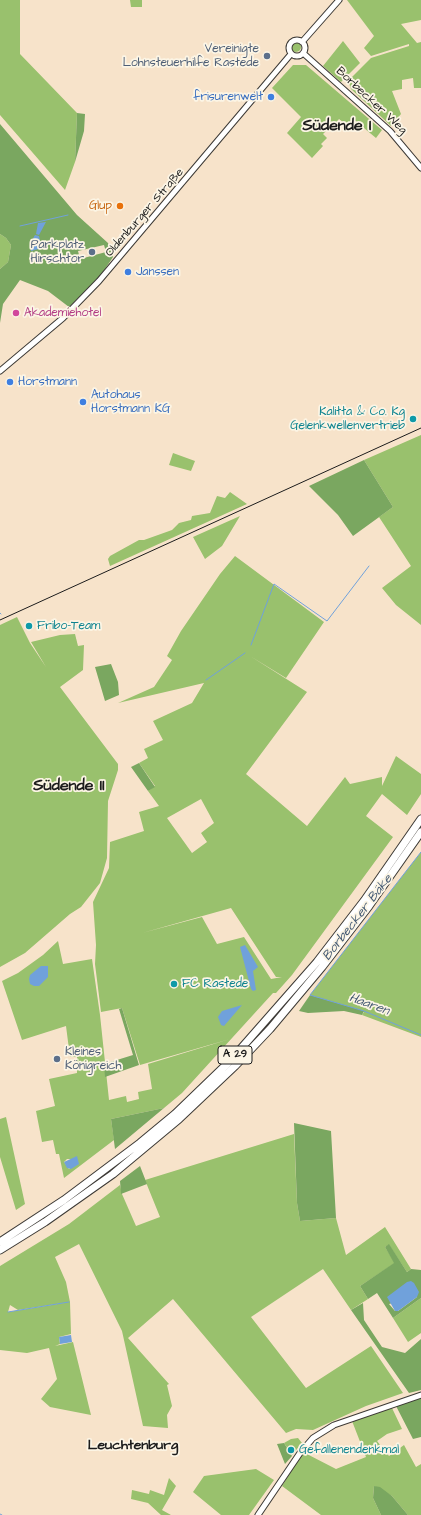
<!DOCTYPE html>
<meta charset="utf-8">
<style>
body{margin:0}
canvas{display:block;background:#f7e3ca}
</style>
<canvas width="421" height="1515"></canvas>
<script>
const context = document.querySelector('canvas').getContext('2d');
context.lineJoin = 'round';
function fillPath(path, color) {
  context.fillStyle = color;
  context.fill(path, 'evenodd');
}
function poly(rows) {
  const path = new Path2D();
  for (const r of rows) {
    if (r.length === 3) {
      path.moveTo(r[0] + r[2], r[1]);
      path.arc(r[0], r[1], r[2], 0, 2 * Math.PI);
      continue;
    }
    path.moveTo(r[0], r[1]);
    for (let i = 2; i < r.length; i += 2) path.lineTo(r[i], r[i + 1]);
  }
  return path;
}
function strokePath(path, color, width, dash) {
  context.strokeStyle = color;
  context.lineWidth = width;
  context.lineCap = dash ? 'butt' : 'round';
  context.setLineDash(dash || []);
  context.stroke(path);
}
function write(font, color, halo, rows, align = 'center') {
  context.font = font + ' "Architects Daughter",sans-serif';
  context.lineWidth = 3.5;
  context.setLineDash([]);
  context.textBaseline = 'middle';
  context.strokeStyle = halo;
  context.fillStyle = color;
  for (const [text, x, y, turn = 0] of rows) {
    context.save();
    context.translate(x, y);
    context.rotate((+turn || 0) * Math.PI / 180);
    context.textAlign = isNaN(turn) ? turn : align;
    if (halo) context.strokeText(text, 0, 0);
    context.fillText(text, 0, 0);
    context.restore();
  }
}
const green = poly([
 [0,0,20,0,20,54,77,113,75,162,65,190,0,115],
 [130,0,142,0,142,7,131,7],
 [347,0,421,0,421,20,401,24,417,43,421,42,421,88,414,88,413,78,402,80,402,89,392,91,401,114,391,126,351,89,349,83,351,78,371,58,409,46,409,44,371,56,364,48,374,36],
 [343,41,360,63,341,82,323,66],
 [296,47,5],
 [293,65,306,65,382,130,376,138,353,119,348,126,339,119,330,130,328,129,323,134,327,138,321,144,323,146,312,158,287,133,301,117,272,88],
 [0,234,6,238,11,245,8,262,0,269],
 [421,435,421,625,396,605,382,588,411,566,379,517,393,507,364,460],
 [173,453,195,461,191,471,169,465],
 [230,492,247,504,110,566,108,559,110,556,139,540,144,540,172,530,179,523,191,520,192,516,210,513,217,496,225,498],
 [240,516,222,546,205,559,193,537],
 [235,556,324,622,286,678,250,656,307,692,246,774,307,826,345,777,350,784,382,777,382,786,396,756,421,774,421,794,407,815,382,794,366,816,393,837,292,975,276,993,273,993,182,1093,164,1108,111,1119,114,1140,64,1178,59,1154,56,1154,53,1140,42,1142,36,1111,55,1106,49,1079,77,1073,77,1057,70,1057,66,1026,22,1040,2,981,18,973,43,955,58,941,63,964,92,959,100,1015,109,1100,126,1096,127,1102,139,1099,138,1092,152,1089,148,1064,230,1039,140,1065,122,1008,101,1012,95,964,96,945,93,902,109,868,110,842,144,831,139,812,159,806,148,791,155,786,139,763,148,758,144,749,163,740,153,721,192,703,204,683,118,703,154,687,172,660,167,656,181,631,220,574],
 [201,799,214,823,201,833,207,842,192,853,167,818],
 [231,908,276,977,282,977,271,979,244,937,217,944,202,917,142,933],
 [67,1159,71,1159,77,1164,69,1169,64,1162],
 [17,617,30,643,46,667,31,642,60,635,75,634,78,646,84,645,83,670,60,687,118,764,118,770,108,801,107,858,100,883,81,907,70,914,25,953,0,967,0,625],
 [421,852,421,1037,362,1015,364,1012,310,995],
 [6,1117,25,1204,16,1210,0,1157,0,1119],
 [294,1134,297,1203,300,1221,336,1218,346,1255,385,1227,411,1269,407,1272,389,1245,385,1247,395,1263,360,1286,368,1299,351,1310,323,1269,251,1317,306,1388,371,1346,403,1393,366,1406,313,1430,296,1429,286,1433,173,1299,128,1338,169,1384,167,1385,172,1406,167,1415,168,1428,143,1426,122,1331,79,1244,55,1257,66,1282,70,1302,18,1310,10,1305,8,1312,70,1302,71,1334,59,1337,60,1344,55,1346,73,1342,91,1415,50,1407,41,1399,57,1379,49,1348,27,1353,0,1350,0,1266,69,1224,120,1185,122,1194,136,1226,160,1217,145,1180],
 [421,1298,421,1333,408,1342,393,1318],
 [392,1408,402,1429,387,1434,377,1441,389,1456,404,1445,416,1467,421,1464,421,1515,408,1515,392,1496,374,1486,373,1498,381,1515,321,1515,282,1486,303,1452,336,1469,366,1457,352,1421],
 [298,1438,302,1443,292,1455,284,1443,291,1439],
 [256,1469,274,1480,249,1515,221,1515,193,1492,204,1476],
 [169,1478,176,1486,162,1510,171,1515,161,1515,148,1503,131,1499,132,1490,149,1494,150,1490,164,1495]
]);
const forest = poly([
 [77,113,85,114,84,131,75,162],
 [0,124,77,215,108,243,113,257,101,275,69,307,48,291,20,280,3,304,0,323,0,269,8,262,11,245,6,238,0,234],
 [104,245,106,252,80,259,78,251],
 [364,460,393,507,353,536,338,515,309,486],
 [111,664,118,682,119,695,105,701,95,667],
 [139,763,155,787,148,791,131,767],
 [310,995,364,1011,362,1015,344,1011,308,1013,299,1011],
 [122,1008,139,1065,105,1077,104,1064,133,1055,119,1009],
 [164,1108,115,1149,111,1119],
 [294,1123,331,1131,336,1218,300,1221,297,1203],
 [140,1166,147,1184,121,1194,120,1181],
 [389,1244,407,1272,411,1269,421,1270,421,1298,393,1318,377,1293,368,1299,360,1286,394,1263,385,1247],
 [417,1297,398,1311,395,1311,389,1304],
 [363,1303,364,1320,382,1347,405,1353,421,1339,421,1390,409,1393,351,1310],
 [421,1397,421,1437,413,1439,396,1406],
 [284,1443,292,1456,285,1464,277,1444],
 [374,1486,380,1487,392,1496,408,1515,381,1515,373,1498]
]);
const water = poly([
 [46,222,39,235,36,234,38,223],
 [35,235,39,236,42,248,31,251,31,242],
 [245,945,258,967,253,971,256,990,253,991,251,989,240,947],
 [41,966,48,966,48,977,39,986,34,986,30,984,29,979,30,975],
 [242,1005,224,1026,221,1025,218,1017,222,1011],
 [77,1156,79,1164,71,1169,67,1168,64,1162],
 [411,1281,414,1283,419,1292,417,1297,398,1311,395,1311,387,1297,407,1282],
 [71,1335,72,1342,60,1344,59,1337]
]);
const stream = poly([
 [20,226,68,215],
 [0,613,1,614],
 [251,645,274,584,327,621,369,566],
 [206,680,245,653],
 [421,852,310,995,364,1011,421,1035],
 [8,1312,69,1302],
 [0,1514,2,1515]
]);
const tertiary = poly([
 [297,48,8],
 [302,42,339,0],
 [303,53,390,131,421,168],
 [0,371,63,318,99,281,291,54],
 [258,1515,300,1453,313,1438,334,1425,421,1395]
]);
const motorway = poly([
 [0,1242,64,1200,140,1143,175,1114,230,1061,317,962,364,901,421,819],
 [0,1250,45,1222,113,1174,179,1119,235,1066,270,1029,322,967,369,906,421,832]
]);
const rail = poly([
 [0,620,421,428]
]);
const markers = [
 [267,56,4,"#5c6f8a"],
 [271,97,4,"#3f7fe0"],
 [120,206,4,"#e8710a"],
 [92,252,4,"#5c6f8a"],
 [128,272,4,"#3f7fe0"],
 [16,313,4,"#d1479c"],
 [10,382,4,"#3f7fe0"],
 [83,402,4,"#3f7fe0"],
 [413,419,4,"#0f9aa8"],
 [29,626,4,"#0f9aa8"],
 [174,984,4,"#0f9aa8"],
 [57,1059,4,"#5c6f8a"],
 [291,1450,4,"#0f9aa8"]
];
const shields = [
 [235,1055,34]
];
const shieldNames = [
 ["A 29",235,1055]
];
const serviceNames = [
 ["Vereinigte",259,49],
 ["Lohnsteuerhilfe Rastede",259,63],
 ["Parkplatz",84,245],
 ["Hirschtor",84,259],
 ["Kleines",65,1052,"left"],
 ["Königreich",65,1066,"left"]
];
const shopNames = [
 ["frisurenwelt",263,97,"right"],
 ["Janssen",136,272],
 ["Horstmann",18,382],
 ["Autohaus",91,395],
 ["Horstmann KG",91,409]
];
const streetNames = [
 ["Borbecker Weg",371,101,43],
 ["Oldenburger Straße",145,213,-49]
];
const foodNames = [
 ["Glup",112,206]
];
const hotelNames = [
 ["Akademiehotel",24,313]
];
const cultureNames = [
 ["Kalitta & Co. Kg",405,412,"right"],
 ["Gelenkwellenvertrieb",405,426,"right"],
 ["Fribo-Team",37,626],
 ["FC Rastede",182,984],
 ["Gefallenendenkmal",299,1450]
];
const waterNames = [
 ["Borbecker Bäke",358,918,-52],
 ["Haaren",369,1005,20]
];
const quarterNames = [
 ["Leuchtenburg",133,1446]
];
const districtNames = [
 ["Südende I",337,127],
 ["Südende II",69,787]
];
fillPath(green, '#99c16d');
fillPath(forest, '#7aa760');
fillPath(water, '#70a1db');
strokePath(stream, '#70a1db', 1);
strokePath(tertiary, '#3d3a36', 7);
strokePath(motorway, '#3d3a36', 9);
strokePath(tertiary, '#fff', 5);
strokePath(motorway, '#fff', 7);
strokePath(rail, '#1c1c1c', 1);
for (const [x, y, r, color] of markers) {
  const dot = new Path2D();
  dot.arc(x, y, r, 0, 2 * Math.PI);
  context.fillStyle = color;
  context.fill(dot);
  strokePath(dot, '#fcf5e5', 1.5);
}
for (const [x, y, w] of shields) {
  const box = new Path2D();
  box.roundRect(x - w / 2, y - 9, w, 18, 3);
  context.fillStyle = '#fcf5e5';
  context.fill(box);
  strokePath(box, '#1c1c1c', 1);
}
write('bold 11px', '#1c1c1c', null, shieldNames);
write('12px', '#4e5e75', '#fcf5e5', serviceNames, 'right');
write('12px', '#366cbe', '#fcf5e5', shopNames, 'left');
write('12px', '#1c1c1c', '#fcf5e5', streetNames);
write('12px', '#c56008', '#fcf5e5', foodNames, 'right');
write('12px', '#b23c85', '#fcf5e5', hotelNames, 'left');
write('12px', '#0d838f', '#fcf5e5', cultureNames, 'left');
write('italic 13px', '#425872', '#fcf5e5', waterNames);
write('bold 14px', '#1c1c1c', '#fcf5e5', quarterNames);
write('bold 16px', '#1c1c1c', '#fcf5e5', districtNames);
</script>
